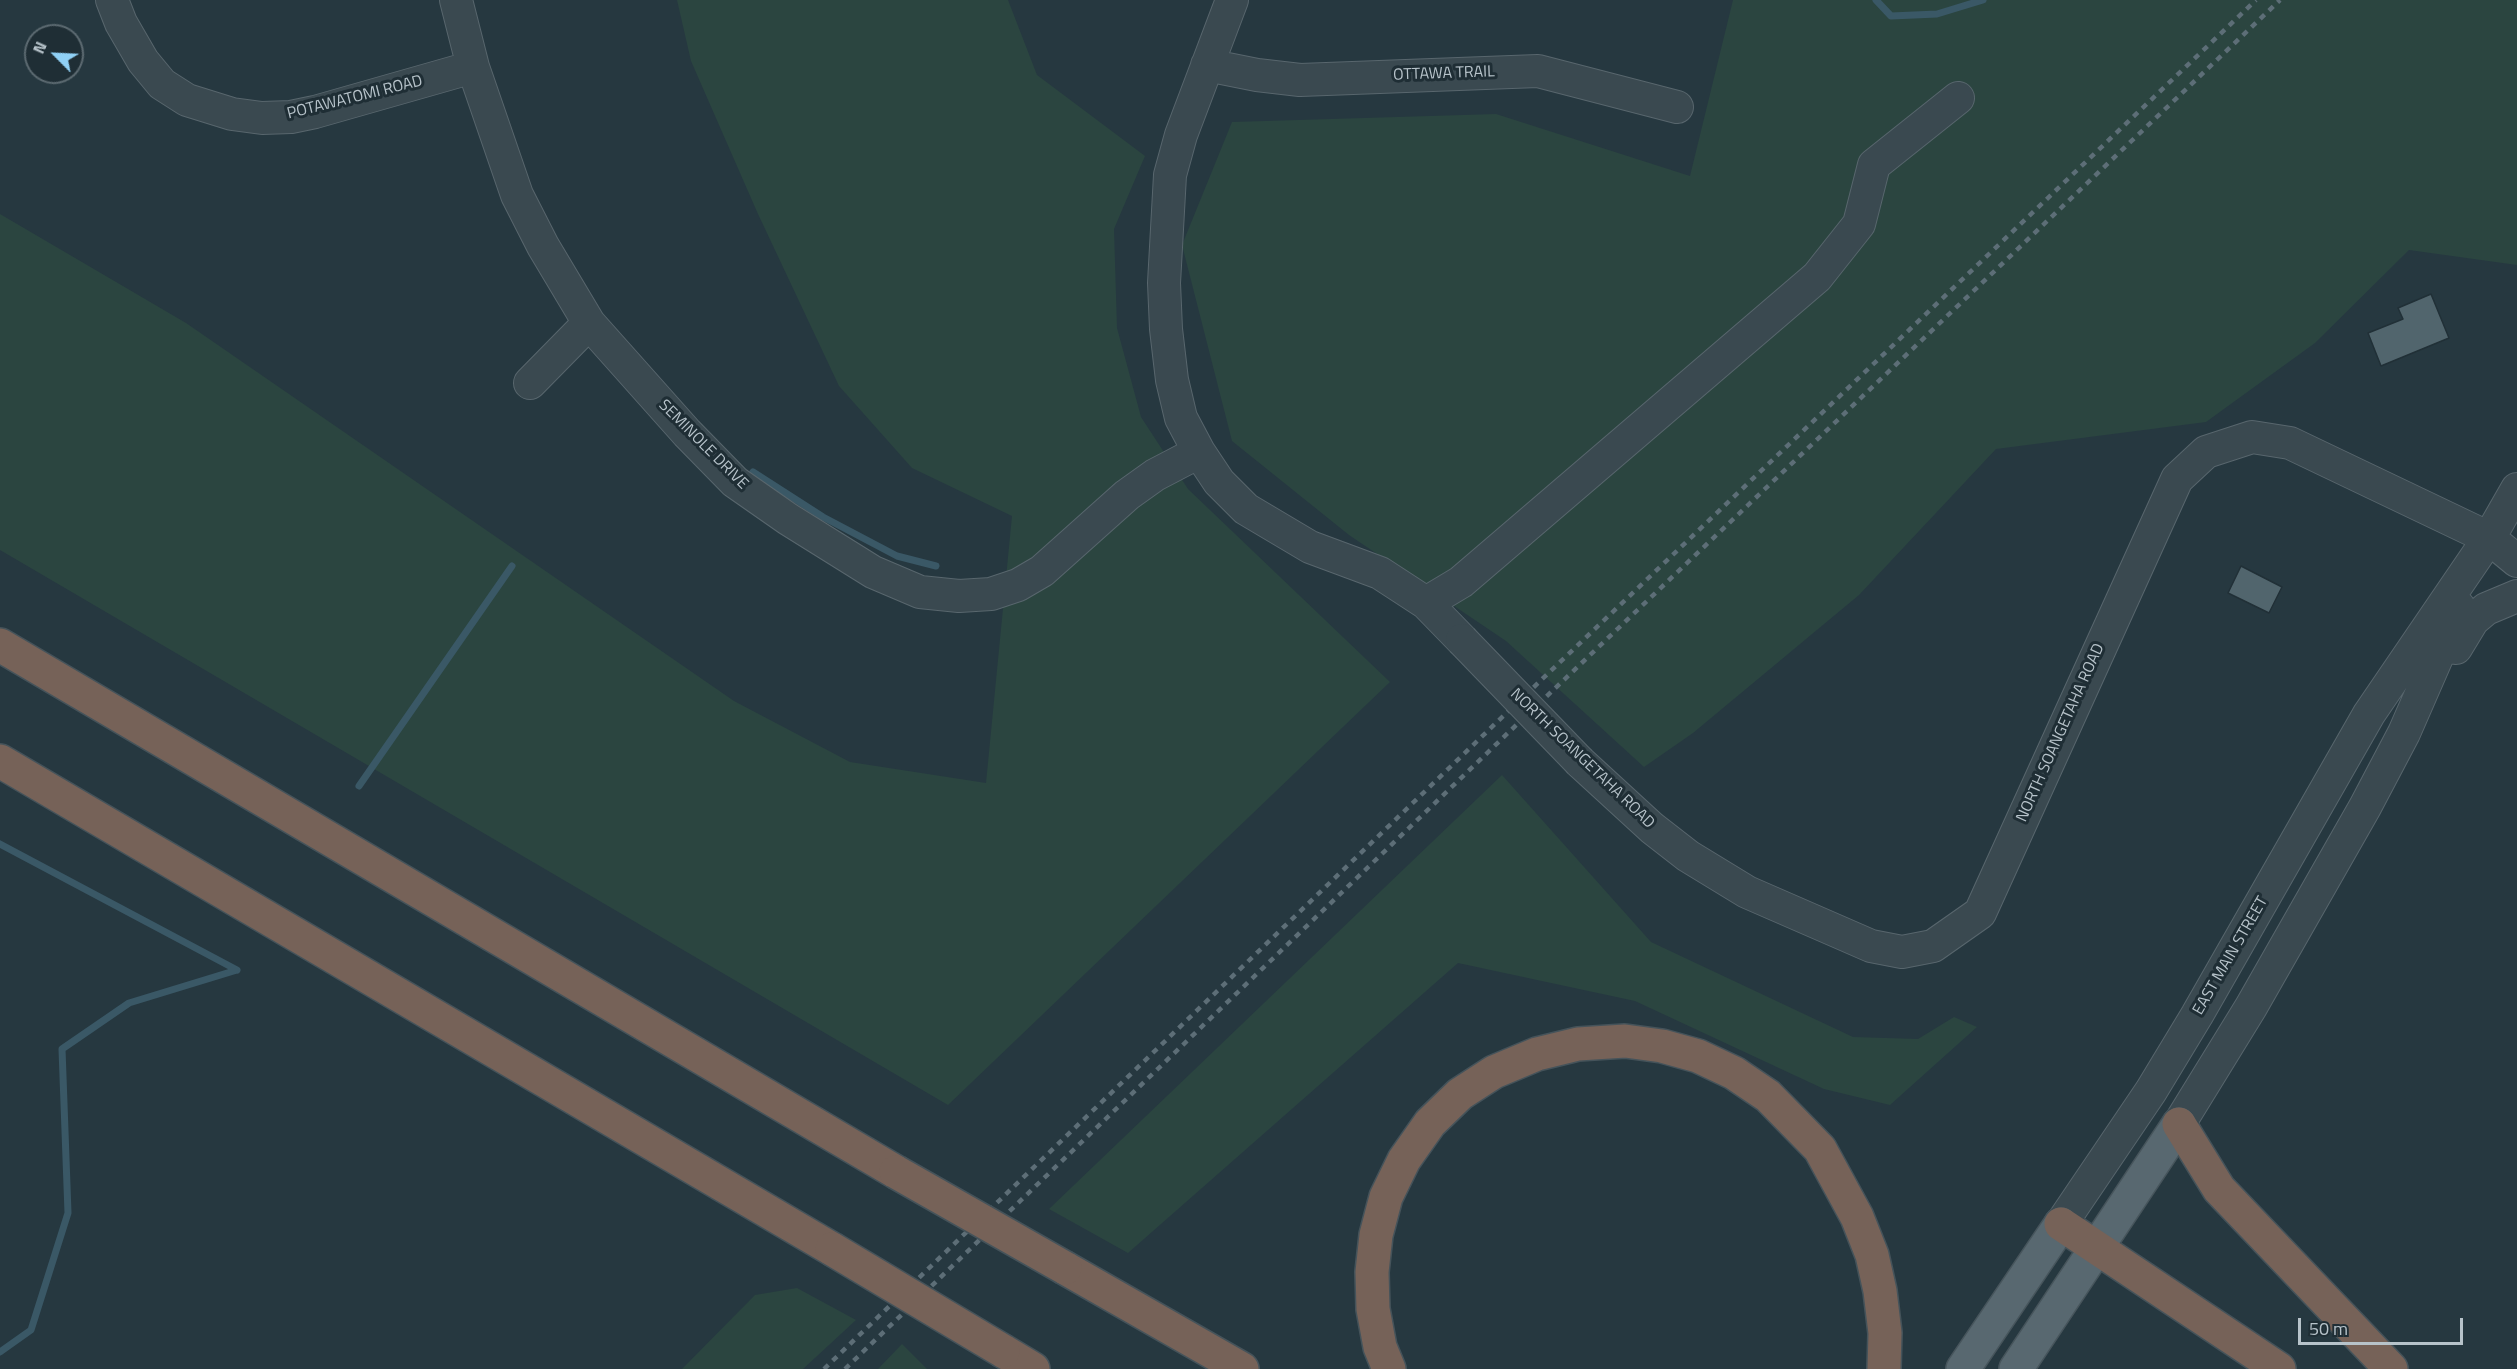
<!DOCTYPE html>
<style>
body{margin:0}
#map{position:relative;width:2517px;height:1369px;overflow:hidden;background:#263840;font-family:"Titillium Web",sans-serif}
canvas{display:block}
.north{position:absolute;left:24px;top:24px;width:60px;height:60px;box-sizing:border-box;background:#1f2e35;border:2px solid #5c6a71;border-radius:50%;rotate:294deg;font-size:16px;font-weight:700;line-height:24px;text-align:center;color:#b7c3ca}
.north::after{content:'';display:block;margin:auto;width:21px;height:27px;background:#90d1f6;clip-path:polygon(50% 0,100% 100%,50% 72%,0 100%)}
.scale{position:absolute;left:2298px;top:1318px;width:165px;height:27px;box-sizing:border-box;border:3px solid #b7c3ca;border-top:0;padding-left:8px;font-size:18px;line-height:21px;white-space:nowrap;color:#b7c3ca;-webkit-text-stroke:4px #1f2e35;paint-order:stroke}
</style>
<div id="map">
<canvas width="2517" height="1369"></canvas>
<div class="north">N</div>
<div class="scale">50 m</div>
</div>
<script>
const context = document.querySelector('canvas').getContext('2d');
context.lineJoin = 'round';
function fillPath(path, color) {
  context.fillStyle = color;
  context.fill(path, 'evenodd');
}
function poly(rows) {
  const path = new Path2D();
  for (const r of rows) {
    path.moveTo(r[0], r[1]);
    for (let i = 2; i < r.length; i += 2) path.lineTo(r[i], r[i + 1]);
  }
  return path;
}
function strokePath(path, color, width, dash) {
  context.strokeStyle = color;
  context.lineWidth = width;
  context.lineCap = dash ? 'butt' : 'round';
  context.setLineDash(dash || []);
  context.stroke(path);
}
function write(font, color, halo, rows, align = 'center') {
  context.font = font + ' "Titillium Web",sans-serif';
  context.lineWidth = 6;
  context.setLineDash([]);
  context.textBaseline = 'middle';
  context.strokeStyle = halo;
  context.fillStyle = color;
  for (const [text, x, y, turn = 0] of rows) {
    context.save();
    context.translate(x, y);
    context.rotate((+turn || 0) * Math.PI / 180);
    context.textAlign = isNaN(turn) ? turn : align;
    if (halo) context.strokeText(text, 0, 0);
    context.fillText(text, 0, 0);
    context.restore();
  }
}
const green = poly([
 [677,0,1008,0,1037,75,1145,156,1114,229,1117,328,1141,417,1188,489,1390,682,948,1105,0,550,0,214,186,323,734,701,850,762,986,783,1012,516,912,468,839,386,758,214,691,61],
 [1733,0,2517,0,2517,265,2409,250,2315,343,2206,422,1996,449,1859,595,1693,733,1644,767,1506,641,1349,535,1232,441,1182,245,1232,122,1496,114,1690,176],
 [1502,775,1651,942,1853,1037,1918,1039,1954,1017,1977,1027,1890,1105,1824,1089,1635,1001,1458,963,1128,1253,1049,1209],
 [797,1288,856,1320,803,1369,682,1369,755,1295],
 [902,1344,927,1369,878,1369]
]);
const stream = poly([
 [1876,0,1891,16,1937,14,1983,0],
 [753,472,823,517,897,556,936,566],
 [359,786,512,566],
 [0,844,237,970],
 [0,1352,31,1330,68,1213,62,1049,129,1003,237,970]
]);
const building = poly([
 [2431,294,2449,338,2381,366,2368,333,2403,319,2398,308,2431,294],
 [2241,566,2282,587,2269,613,2228,593,2241,566]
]);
const minor = poly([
 [112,0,121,23,143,61,162,84,187,100,232,114,262,118,291,117,315,112,473,67],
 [456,0,473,67,517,195,543,246,589,323,687,433,735,482,788,519,873,572,920,592,959,596,991,594,1018,585,1042,571,1127,495,1155,475,1199,452],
 [1232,0,1181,135,1170,175,1164,283,1166,329,1172,380,1181,418,1199,452,1219,482,1246,509,1310,547,1380,573,1426,603,1462,640],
 [1207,65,1257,75,1300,80,1538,71,1677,107],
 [530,383,589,323],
 [1426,603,1461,582,1817,277,1859,224,1874,165,1958,98],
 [2456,648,2473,620,2486,609,2517,596],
 [1580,762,1652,828,1688,856,1747,892,1871,946,1902,952,1933,946,1980,913,2177,479,2206,452,2252,437,2290,443,2489,538,2517,561],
 [2179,1124,2251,1007,2365,807,2404,733,2459,607],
 [2061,1224,2151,1091,2197,1015,2369,714,2489,538,2517,489]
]);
const major = poly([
 [1963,1369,2061,1224],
 [2016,1369,2179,1124]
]);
const highway = poly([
 [0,645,896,1172],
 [0,761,832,1249],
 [2179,1124,2219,1189,2391,1369],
 [2061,1224,2279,1369],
 [1065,1268,1242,1369],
 [1003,1351,1033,1369],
 [1389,1369,1380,1347,1373,1309,1372,1272,1376,1235,1386,1197,1404,1160,1430,1123,1460,1094,1494,1072,1537,1054,1578,1044,1625,1041,1662,1046,1698,1056,1734,1073,1768,1096,1820,1149,1857,1217,1872,1255,1880,1291,1885,1333,1884,1369]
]);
const rail = poly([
 [824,1369,1496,723,2256,0],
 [845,1369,1509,732,2280,0]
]);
const minorBridge = poly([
 [1462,640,1580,762]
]);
const highwayBridge = poly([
 [896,1172,1065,1268],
 [832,1249,1003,1351]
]);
const streetNames = [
 ["OTTAWA TRAIL",1444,74,-2],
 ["POTAWATOMI ROAD",355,98,-14],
 ["SEMINOLE DRIVE",703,445,45],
 ["NORTH SOANGETAHA ROAD",2061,733,-66],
 ["NORTH SOANGETAHA ROAD",1582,759,44],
 ["EAST MAIN STREET",2231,956,-60]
];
fillPath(green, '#2b4540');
strokePath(stream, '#3a5866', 7);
fillPath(building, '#51656d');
strokePath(building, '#213037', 1.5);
strokePath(minor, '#58666d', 34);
strokePath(major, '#47555c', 36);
strokePath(highway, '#45535a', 36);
strokePath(minor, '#3a4950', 32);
strokePath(major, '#586870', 33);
strokePath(highway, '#766258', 33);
strokePath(rail, '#5d6e77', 4.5, [6, 6]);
strokePath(minorBridge, '#58666d', 34, []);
strokePath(highwayBridge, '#45535a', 36, []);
strokePath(minorBridge, '#3a4950', 32);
strokePath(highwayBridge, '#766258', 33);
write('16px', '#b7c3ca', '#1f2e35', streetNames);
</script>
